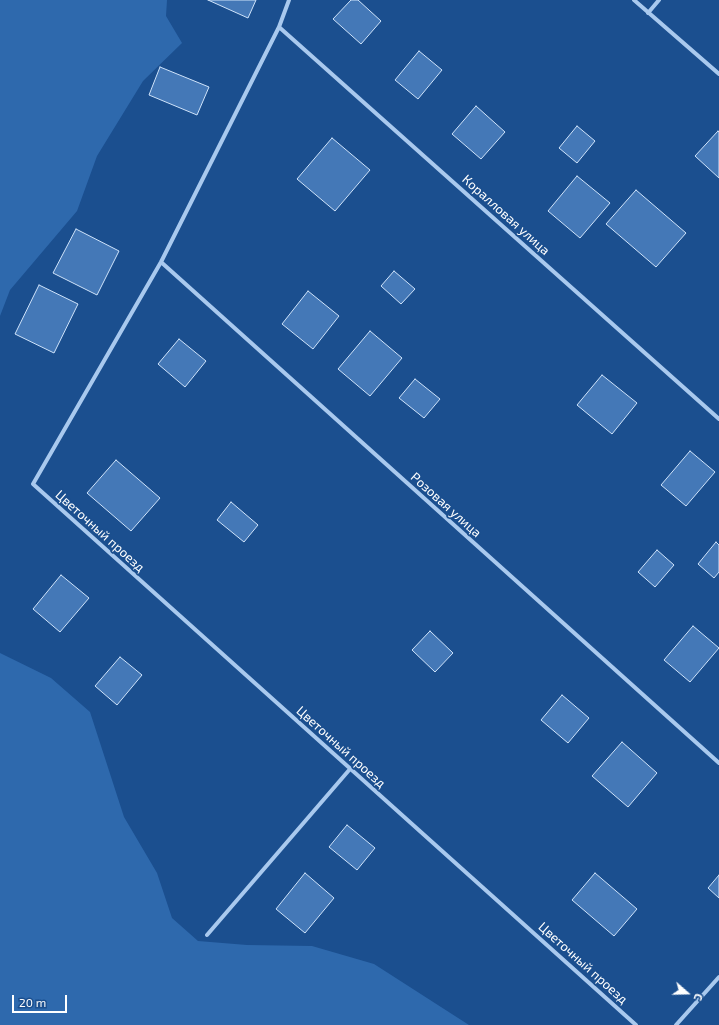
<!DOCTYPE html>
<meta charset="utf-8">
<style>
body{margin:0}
#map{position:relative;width:719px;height:1025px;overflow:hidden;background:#1b4f8f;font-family:"Exo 2",sans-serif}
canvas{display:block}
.north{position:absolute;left:667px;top:973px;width:40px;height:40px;-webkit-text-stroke:3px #1b4f8f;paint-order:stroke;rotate:110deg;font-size:11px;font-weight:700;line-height:16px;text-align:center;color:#fff}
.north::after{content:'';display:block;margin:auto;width:14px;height:18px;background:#fff;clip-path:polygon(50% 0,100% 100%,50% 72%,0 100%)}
.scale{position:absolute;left:12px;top:995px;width:55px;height:18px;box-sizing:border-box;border:2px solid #fff;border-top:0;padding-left:5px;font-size:12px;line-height:14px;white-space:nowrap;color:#fff;-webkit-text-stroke:3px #1b4f8f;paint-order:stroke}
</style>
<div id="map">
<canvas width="719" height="1025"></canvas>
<div class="north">С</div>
<div class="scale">20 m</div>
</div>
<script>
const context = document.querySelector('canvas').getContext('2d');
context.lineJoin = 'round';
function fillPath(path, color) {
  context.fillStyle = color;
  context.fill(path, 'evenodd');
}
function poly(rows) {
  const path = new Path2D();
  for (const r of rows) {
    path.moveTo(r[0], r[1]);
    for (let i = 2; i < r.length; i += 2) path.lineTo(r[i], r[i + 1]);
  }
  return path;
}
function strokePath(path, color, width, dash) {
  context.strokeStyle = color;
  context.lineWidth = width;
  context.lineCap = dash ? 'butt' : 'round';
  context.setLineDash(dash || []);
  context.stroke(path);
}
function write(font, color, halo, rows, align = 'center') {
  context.font = font + ' "Exo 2",sans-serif';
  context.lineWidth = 3.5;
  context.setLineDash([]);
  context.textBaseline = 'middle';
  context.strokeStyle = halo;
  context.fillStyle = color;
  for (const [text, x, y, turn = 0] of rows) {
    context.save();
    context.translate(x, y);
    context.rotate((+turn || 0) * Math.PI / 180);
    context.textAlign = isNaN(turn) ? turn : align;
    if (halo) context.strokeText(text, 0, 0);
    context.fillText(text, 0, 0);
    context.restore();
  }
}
const green = poly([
 [0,0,167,0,166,16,182,43,143,81,97,156,77,211,10,290,0,316],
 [0,653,51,678,90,712,124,817,157,873,172,918,198,941,247,945,312,946,374,964,469,1025,0,1025]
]);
const building = poly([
 [208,0,256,0,248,18,208,0],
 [351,0,358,0,381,21,361,44,333,19,351,0],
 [419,51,442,70,418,99,395,80,419,51],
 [160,67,209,87,197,115,149,95,160,67],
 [476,106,505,132,481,159,452,134,476,106],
 [577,126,595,141,577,163,559,148,577,126],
 [718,131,719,132,719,178,695,156,718,131],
 [332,138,370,170,335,211,297,179,332,138],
 [577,176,610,203,580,238,548,211,577,176],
 [636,190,686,233,656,267,606,224,636,190],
 [76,229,119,251,97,295,53,273,76,229],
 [394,271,415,289,401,304,381,286,394,271],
 [39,285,78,304,54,353,15,334,39,285],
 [308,291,339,316,313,349,282,324,308,291],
 [370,331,402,358,370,396,338,369,370,331],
 [179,339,206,361,185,387,158,364,179,339],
 [602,375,637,403,612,434,577,405,602,375],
 [415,379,440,399,424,418,399,398,415,379],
 [690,451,715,472,686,506,661,485,690,451],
 [116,460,160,498,131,531,87,493,116,460],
 [231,502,258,525,244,542,217,520,231,502],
 [716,542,719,545,719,572,714,578,698,564,716,542],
 [657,550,674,565,655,587,638,572,657,550],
 [61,575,89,598,60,632,33,609,61,575],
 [693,626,719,648,690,682,664,660,693,626],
 [430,631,453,653,435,672,412,650,430,631],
 [120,657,142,675,117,705,95,686,120,657],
 [562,695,589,718,568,743,541,720,562,695],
 [622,742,657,773,628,807,592,776,622,742],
 [347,825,375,848,357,870,329,847,347,825],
 [305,873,334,898,305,933,276,909,305,873],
 [595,873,637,909,614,936,572,900,595,873],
 [719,875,719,898,708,888,719,875]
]);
const street = poly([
 [289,0,279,27,161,262,33,484,636,1025],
 [634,0,719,74],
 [648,13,659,0],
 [279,27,719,419],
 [161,262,719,763],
 [207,935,350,769],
 [676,1025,719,977]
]);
const streetNames = [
 ["Коралловая улица",506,215,42],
 ["Розовая улица",446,505,42],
 ["Цветочный проезд",100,531,42],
 ["Цветочный проезд",341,747,42],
 ["Цветочный проезд",583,963,42]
];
fillPath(green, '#2e69ad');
fillPath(building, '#4478b7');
strokePath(building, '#cfe3fa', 1);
strokePath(street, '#a9c9ee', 4);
write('13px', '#fff', '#1b4f8f', streetNames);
</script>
